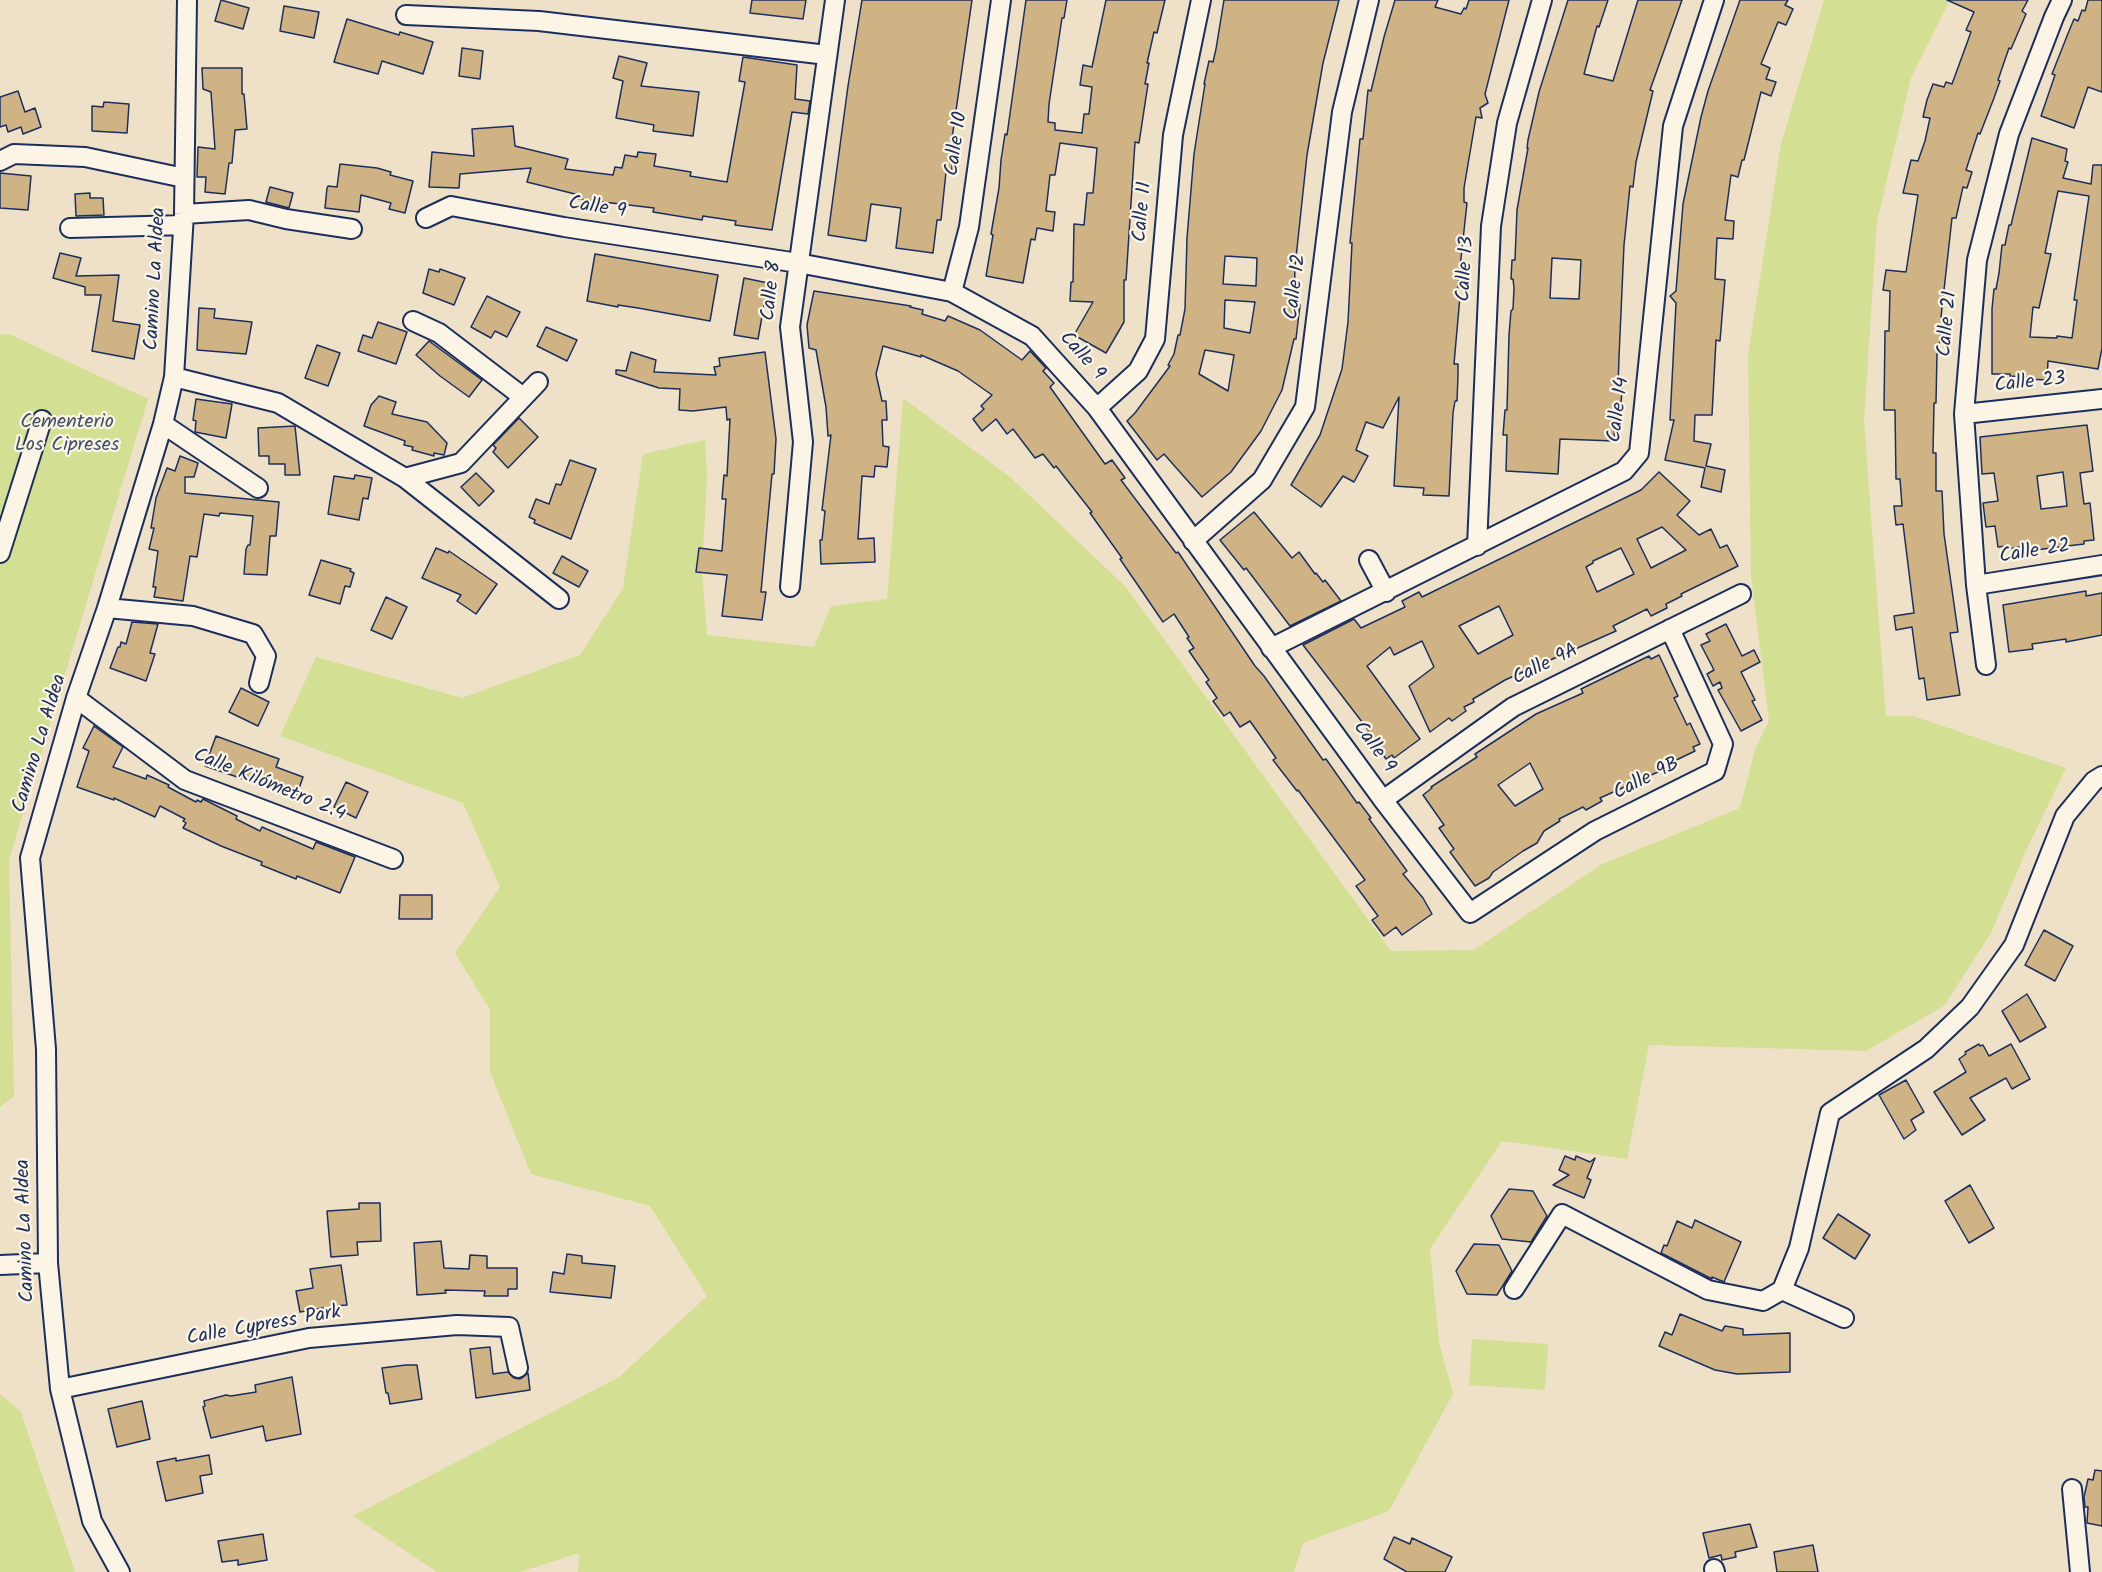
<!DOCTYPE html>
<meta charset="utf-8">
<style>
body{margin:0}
canvas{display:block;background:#efe1c8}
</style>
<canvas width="2102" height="1572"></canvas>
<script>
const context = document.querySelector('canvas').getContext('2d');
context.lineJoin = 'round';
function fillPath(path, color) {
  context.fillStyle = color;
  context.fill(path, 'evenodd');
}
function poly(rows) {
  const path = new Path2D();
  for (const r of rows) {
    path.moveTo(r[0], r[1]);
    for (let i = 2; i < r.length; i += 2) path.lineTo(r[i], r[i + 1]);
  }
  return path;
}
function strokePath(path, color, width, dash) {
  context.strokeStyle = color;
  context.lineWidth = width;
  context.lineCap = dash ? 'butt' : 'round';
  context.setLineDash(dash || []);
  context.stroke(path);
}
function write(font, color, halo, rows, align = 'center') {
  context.font = font + ' Kalam,sans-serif';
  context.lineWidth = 4.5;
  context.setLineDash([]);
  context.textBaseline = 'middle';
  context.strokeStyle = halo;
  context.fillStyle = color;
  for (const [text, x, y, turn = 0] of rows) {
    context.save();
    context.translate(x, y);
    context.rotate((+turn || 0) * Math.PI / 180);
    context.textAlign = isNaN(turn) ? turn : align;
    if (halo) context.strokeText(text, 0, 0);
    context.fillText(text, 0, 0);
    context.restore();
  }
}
const green = poly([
 [1824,0,1950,0,1911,78,1877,222,1864,421,1886,716,1913,716,2066,768,2026,851,1991,933,1944,1006,1866,1051,1649,1045,1627,1159,1502,1141,1430,1249,1439,1342,1453,1394,1389,1511,1303,1543,1294,1572,578,1572,579,1553,520,1572,437,1572,353,1516,619,1377,707,1296,650,1206,531,1174,490,1072,490,1010,455,953,500,887,463,803,280,736,316,657,462,698,580,655,623,588,643,454,705,440,707,477,702,572,707,635,814,647,831,606,887,599,903,398,1010,477,1126,587,1391,951,1474,950,1602,864,1740,808,1755,749,1769,721,1751,576,1748,355,1781,144],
 [9,334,148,399,9,860,14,1096,0,1107,0,335],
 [1472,1339,1548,1344,1545,1390,1469,1385],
 [0,1394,21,1412,75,1572,0,1572]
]);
const building = poly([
 [221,0,249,8,243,29,215,21,221,0],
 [752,0,806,0,803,19,750,13,752,0],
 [862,0,972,0,951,145,956,146,951,173,946,172,941,220,937,220,933,253,896,248,901,208,871,204,866,241,828,235,848,86,862,0],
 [1026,0,1067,0,1064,18,1062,18,1049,104,1048,122,1055,123,1055,130,1082,133,1084,114,1089,114,1092,87,1080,85,1083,65,1092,67,1106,0,1165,0,1157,33,1154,32,1147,63,1149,63,1145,84,1148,84,1139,143,1135,142,1126,280,1124,280,1124,322,1106,353,1074,335,1093,302,1070,301,1071,282,1073,282,1074,224,1084,225,1087,193,1093,193,1097,148,1060,143,1055,175,1050,175,1046,211,1055,212,1053,231,1037,228,1035,240,1031,239,1023,283,986,276,993,235,991,234,999,188,1001,160,1005,134,1007,135,1026,0],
 [1224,0,1339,0,1323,63,1307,155,1295,267,1294,304,1300,305,1296,339,1294,339,1282,390,1261,431,1231,472,1202,497,1164,454,1157,460,1127,421,1135,413,1170,366,1168,365,1174,354,1178,335,1180,335,1185,309,1187,238,1194,154,1205,84,1204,84,1209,61,1213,62,1216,49,1224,0],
 [1225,256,1257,258,1256,286,1223,284,1225,256],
 [1225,300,1255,302,1250,333,1224,328,1225,300],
 [1205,350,1234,355,1228,391,1199,374,1205,350],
 [1395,0,1438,0,1435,7,1461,14,1464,8,1466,9,1469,0,1509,0,1485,94,1488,103,1480,108,1482,118,1476,117,1464,188,1464,202,1467,203,1457,295,1460,296,1454,364,1458,364,1458,375,1457,401,1455,401,1453,413,1449,496,1423,495,1424,488,1394,486,1399,397,1383,428,1366,422,1356,450,1368,456,1354,482,1343,476,1321,507,1291,485,1320,435,1342,369,1348,322,1352,243,1350,243,1360,139,1363,139,1368,90,1371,91,1384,37,1395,0],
 [1568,0,1608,0,1599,27,1597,26,1584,74,1613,81,1638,0,1682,0,1650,90,1653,91,1636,162,1633,187,1630,186,1624,245,1619,357,1618,388,1622,389,1621,404,1616,404,1615,411,1614,441,1560,439,1558,474,1506,471,1507,435,1503,435,1505,410,1507,410,1509,335,1511,311,1513,309,1514,288,1513,279,1511,279,1512,260,1515,260,1517,210,1528,148,1527,148,1528,140,1539,92,1568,0],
 [1552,258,1581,260,1579,299,1550,298,1552,258],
 [1740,0,1788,0,1785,5,1793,9,1786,25,1778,22,1761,64,1770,68,1766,79,1776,82,1771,96,1761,92,1744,160,1742,160,1738,177,1731,175,1725,220,1734,221,1733,239,1717,238,1715,279,1725,280,1720,341,1716,340,1712,415,1695,415,1694,441,1711,444,1706,466,1725,470,1721,492,1701,487,1705,468,1665,460,1674,420,1670,420,1676,303,1670,296,1676,291,1683,204,1701,117,1708,91,1740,0],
 [1947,0,2028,0,2022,11,2026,14,2011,49,2009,48,1998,80,2000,81,1994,98,1980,134,1978,133,1966,170,1972,172,1967,188,1963,187,1956,218,1952,218,1941,317,1943,317,1938,354,1937,353,1936,403,1934,403,1933,453,1936,453,1936,491,1942,491,1944,534,1958,632,1950,633,1960,695,1927,700,1924,678,1919,679,1912,627,1896,630,1894,616,1914,613,1903,524,1896,525,1894,506,1902,506,1900,479,1896,479,1895,410,1884,410,1885,331,1889,331,1890,291,1883,290,1886,270,1906,272,1918,195,1903,193,1911,160,1918,161,1925,141,1930,118,1923,117,1927,100,1933,84,1944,87,1946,82,1952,84,1971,32,1966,30,1974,12,1947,0],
 [2088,0,2102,0,2102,92,2088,87,2074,128,2041,116,2055,75,2052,74,2067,36,2074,19,2078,21,2082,10,2085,11,2088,0],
 [284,6,319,12,314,38,280,31,284,6],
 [347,19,399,35,400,32,433,42,423,74,382,61,378,74,334,62,347,19],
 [462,48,483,51,480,79,459,76,462,48],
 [619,56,647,63,641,86,699,92,693,136,653,131,654,125,616,118,623,81,613,78,619,56],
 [743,57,797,65,795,99,810,101,808,114,792,112,772,230,735,225,736,221,703,216,702,220,653,212,654,208,578,199,579,195,527,182,531,168,460,174,459,188,429,187,432,152,474,156,472,129,513,126,515,146,568,159,565,169,613,175,615,167,622,168,625,155,637,157,638,152,656,154,654,166,691,172,690,176,727,182,745,82,739,81,743,57],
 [202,68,242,68,242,94,244,94,247,129,235,130,232,163,229,163,225,194,205,192,206,177,197,177,198,147,215,149,211,92,203,89,202,68],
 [18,91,25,112,35,108,41,127,23,134,21,127,8,132,6,125,0,127,0,97,18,91],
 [104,102,129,104,127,133,92,131,92,106,103,107,104,102],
 [2032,138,2067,149,2065,161,2068,162,2063,178,2091,184,2093,165,2102,165,2102,348,2098,369,2048,361,2047,380,2027,379,2028,377,2010,376,2010,374,1992,374,1992,309,1994,289,1996,289,1999,273,2002,245,2005,245,2009,225,2011,225,2032,138],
 [2058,191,2089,196,2074,300,2077,300,2072,338,2057,336,2057,338,2030,337,2033,307,2039,308,2051,254,2045,253,2058,191],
 [340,164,377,168,391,172,390,175,413,181,405,213,389,209,391,203,361,195,359,212,325,208,327,188,328,186,337,187,340,164],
 [0,173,31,176,28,210,0,208,0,173],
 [270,187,293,193,289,208,266,202,270,187],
 [90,193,90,198,103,198,104,215,76,216,75,194,90,193],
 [60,253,81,258,76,276,119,275,113,321,140,325,134,359,92,351,101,295,85,295,85,287,53,278,60,253],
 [595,254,718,275,710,321,638,308,618,305,618,307,587,301,595,254],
 [429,269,439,272,440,269,465,278,454,305,423,293,429,269],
 [744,278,768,283,758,339,734,335,744,278],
 [814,291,911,306,910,307,923,310,922,314,945,321,948,316,980,330,1022,360,1030,351,1046,368,1043,371,1054,383,1050,387,1105,464,1112,460,1125,478,1121,480,1176,553,1178,552,1255,666,1264,676,1323,760,1326,759,1357,803,1359,802,1371,818,1369,819,1407,871,1403,874,1423,898,1432,914,1402,935,1396,927,1384,936,1372,920,1378,916,1356,886,1365,880,1298,790,1297,791,1273,760,1276,758,1250,721,1240,727,1230,712,1224,716,1213,701,1217,698,1206,682,1209,680,1189,651,1194,648,1187,638,1189,637,1174,614,1163,622,1120,559,1122,558,1090,513,1092,512,1056,466,1054,468,1043,454,1035,458,1013,429,1007,434,996,419,982,431,973,419,984,409,981,406,992,395,958,371,921,355,921,357,883,346,876,374,882,401,886,401,887,420,882,420,883,446,889,447,887,467,875,466,874,477,862,476,858,539,874,538,875,562,821,564,820,540,822,540,825,511,822,510,831,435,828,436,826,407,816,350,809,348,807,325,814,291],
 [487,296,520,312,507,337,495,331,491,338,471,327,487,296],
 [199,308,215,309,214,318,252,322,246,354,197,350,199,308],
 [378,322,407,332,396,364,358,351,363,335,372,338,378,322],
 [546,327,577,340,567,361,537,346,546,327],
 [429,341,482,380,469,397,440,376,416,355,429,341],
 [317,345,340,353,328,386,305,378,317,345],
 [631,352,656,360,654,372,716,375,714,367,720,366,719,358,765,352,776,439,774,474,772,474,761,592,766,592,762,620,722,616,727,575,696,572,699,548,722,551,726,499,722,499,724,475,727,476,730,419,727,420,726,407,693,411,679,410,680,389,659,388,616,374,616,370,626,371,631,352],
 [379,396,396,402,392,414,427,422,447,443,444,455,434,453,434,456,412,450,413,447,404,445,405,441,364,426,371,405,379,396],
 [196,399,232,404,226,438,195,432,196,421,193,420,196,399],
 [519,418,538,437,508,468,493,452,496,448,493,445,519,418],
 [2087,425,2093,471,2080,473,2084,504,2090,503,2094,540,2084,541,2084,544,2027,551,2026,546,2007,549,2007,546,1998,547,1995,526,1986,527,1983,503,1998,501,1994,473,1982,474,1980,437,2087,425],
 [2063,472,2067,506,2041,509,2037,476,2063,472],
 [295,426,300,475,285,475,285,464,269,464,269,456,259,456,258,428,295,426],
 [180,456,198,463,194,477,185,477,185,493,279,502,276,536,270,536,267,575,244,574,246,549,248,545,250,545,253,516,220,513,219,516,204,514,197,557,190,556,183,601,154,597,156,587,153,587,158,551,149,549,154,528,151,528,156,498,167,468,175,471,180,456],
 [570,460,596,469,571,539,534,523,535,520,529,517,536,499,549,504,556,484,561,485,570,460],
 [1659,472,1690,501,1677,515,1699,535,1711,529,1720,548,1727,545,1738,566,1681,594,1682,596,1666,604,1667,608,1651,616,1647,609,1613,626,1616,631,1505,680,1473,699,1474,702,1464,707,1466,711,1452,721,1449,718,1430,732,1409,686,1434,667,1422,641,1394,655,1390,647,1367,666,1420,739,1394,758,1392,755,1386,759,1367,732,1369,731,1303,645,1354,619,1361,628,1405,607,1402,601,1419,592,1422,597,1641,490,1659,472],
 [1662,527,1686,550,1651,568,1637,539,1662,527],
 [1621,548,1634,574,1597,592,1586,567,1593,563,1593,561,1621,548],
 [1499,606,1513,635,1478,654,1459,626,1499,606],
 [476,473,494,491,479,506,461,487,476,473],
 [355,475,372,478,368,499,363,498,359,520,328,514,334,476,354,479,355,475],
 [1254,512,1292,558,1299,552,1315,574,1316,573,1323,582,1325,580,1341,601,1290,626,1246,568,1244,570,1220,540,1254,512],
 [436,548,448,553,449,551,497,584,476,614,457,601,461,595,422,578,436,548],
 [562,556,588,571,579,587,553,573,562,556],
 [321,560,351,569,350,571,354,573,350,587,345,586,340,604,309,595,321,560],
 [2086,591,2086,596,2102,593,2102,635,2066,642,2066,639,2032,644,2033,649,2009,652,2003,605,2086,591],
 [386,597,407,607,392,639,371,630,386,597],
 [132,622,158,624,150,653,155,654,146,681,110,668,118,647,120,647,121,642,126,644,132,622],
 [1726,624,1742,656,1754,650,1760,662,1741,672,1755,700,1752,701,1762,720,1741,731,1718,690,1722,688,1720,682,1713,686,1707,674,1714,670,1701,645,1710,641,1706,634,1726,624],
 [1659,655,1678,696,1674,698,1687,725,1690,723,1700,744,1693,747,1695,751,1668,764,1669,767,1600,798,1602,801,1586,810,1583,807,1559,819,1560,821,1544,831,1537,843,1523,851,1493,872,1489,878,1475,886,1450,852,1454,849,1439,828,1444,825,1423,795,1432,788,1431,787,1477,757,1475,754,1536,714,1583,693,1581,689,1620,670,1649,656,1651,659,1659,655],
 [1530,763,1543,789,1515,806,1498,785,1530,763],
 [241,688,269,702,258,726,229,712,241,688],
 [94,726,123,747,113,767,146,779,147,775,169,785,168,787,196,802,197,800,201,802,203,799,237,816,236,819,260,831,262,827,313,849,316,842,355,857,340,893,297,876,296,879,261,865,262,862,221,846,183,828,186,823,183,821,185,819,160,806,155,817,114,798,114,800,77,787,89,751,83,748,94,726],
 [216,736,279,759,276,767,303,777,296,797,205,766,216,736],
 [346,782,368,792,356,818,334,807,346,782],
 [400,895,432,895,432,919,399,919,400,895],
 [2044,930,2073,946,2055,981,2025,965,2044,930],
 [2027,994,2046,1027,2020,1042,2002,1011,2027,994],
 [1979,1044,1980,1046,1983,1045,1989,1056,2011,1044,2030,1079,2012,1089,2006,1078,1970,1098,1985,1120,1962,1135,1934,1092,1966,1072,1959,1059,1966,1054,1965,1052,1979,1044],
 [1906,1080,1924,1112,1911,1120,1916,1130,1904,1139,1879,1095,1906,1080],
 [1565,1156,1575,1160,1576,1156,1590,1162,1595,1158,1587,1178,1591,1180,1584,1198,1553,1185,1569,1175,1559,1170,1565,1156],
 [1970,1185,1994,1228,1969,1243,1945,1201,1970,1185],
 [1509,1189,1533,1191,1547,1216,1531,1242,1502,1239,1491,1216,1509,1189],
 [359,1203,380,1203,381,1241,357,1242,358,1255,331,1257,327,1211,359,1209,359,1203],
 [1838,1214,1870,1235,1855,1259,1823,1238,1838,1214],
 [1695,1220,1741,1242,1724,1282,1712,1277,1712,1279,1661,1253,1664,1245,1667,1246,1677,1221,1692,1228,1695,1220],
 [441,1241,444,1268,469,1269,470,1255,487,1256,487,1268,517,1268,517,1289,508,1289,508,1296,484,1296,485,1291,445,1290,446,1293,417,1295,414,1243,441,1241],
 [1474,1244,1499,1245,1512,1271,1497,1295,1467,1294,1456,1271,1474,1244],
 [567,1254,582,1256,582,1263,615,1266,611,1298,550,1292,553,1272,564,1274,567,1254],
 [341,1265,347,1305,334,1306,326,1311,323,1308,300,1312,296,1291,313,1288,310,1269,341,1265],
 [1680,1314,1722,1331,1725,1326,1743,1329,1743,1335,1790,1333,1790,1372,1737,1374,1715,1370,1659,1346,1665,1332,1672,1335,1680,1314],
 [490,1347,493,1374,508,1372,514,1378,520,1379,528,1373,530,1390,476,1398,470,1349,490,1347],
 [406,1365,417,1365,422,1399,390,1404,388,1393,386,1393,382,1368,406,1365],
 [292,1377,301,1434,266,1441,263,1426,211,1438,203,1407,205,1406,204,1401,226,1395,231,1396,256,1392,255,1385,292,1377],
 [142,1401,150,1439,117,1447,108,1409,142,1401],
 [209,1455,212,1474,200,1476,203,1493,166,1501,157,1462,176,1458,176,1461,209,1455],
 [2095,1470,2102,1471,2102,1526,2087,1523,2088,1507,2085,1507,2084,1497,2088,1479,2093,1480,2095,1470],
 [1750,1524,1757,1547,1735,1552,1736,1557,1722,1560,1721,1555,1709,1558,1703,1533,1750,1524],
 [263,1534,267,1560,238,1565,238,1560,222,1562,218,1541,263,1534],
 [1394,1537,1410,1544,1412,1538,1452,1557,1445,1572,1407,1572,1384,1559,1394,1537],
 [1813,1545,1818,1572,1777,1572,1774,1552,1813,1545]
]);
const minor = poly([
 [406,15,539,21,827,55],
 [0,161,14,154,85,157,184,178],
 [184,214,249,210,286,219,352,229],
 [426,218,451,206,564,227,798,263,952,292,1032,336,1097,408,1383,800,1470,913,1595,831,1715,771,1723,744,1670,629],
 [70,228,183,225],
 [952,292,969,227,1001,0],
 [413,321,439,333,523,397],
 [174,377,278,403,405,478,559,599],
 [1097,408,1138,371,1155,339,1173,135,1201,0],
 [1964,414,2102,399],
 [163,424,258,488],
 [405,478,461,463,538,382],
 [1193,541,1262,480,1305,407,1342,112,1369,0],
 [1477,546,1491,226,1507,123,1542,0],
 [0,553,42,420],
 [1369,560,1386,592],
 [1976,585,2102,565],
 [790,587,803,442,790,327,835,0],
 [107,608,193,616,253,634,266,656,259,683],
 [1271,648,1624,471,1639,453,1673,126,1714,0],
 [1986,665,1976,585,1964,414,1977,260,2009,134,2054,17,2062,0],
 [76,698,185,780,393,859],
 [1383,800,1513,707,1741,594],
 [0,1265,48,1263],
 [1514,1289,1562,1214,1708,1290,1763,1301,1782,1290,1799,1248,1830,1113,1926,1049,1970,1007,2014,945,2065,816,2094,781,2102,776],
 [1782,1290,1844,1318],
 [60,1389,309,1338,457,1325,509,1327,518,1368],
 [2072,1489,2080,1572],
 [1714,1569,1715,1572],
 [120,1572,92,1521,60,1389,48,1263,46,1049,30,858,76,698,107,608,163,424,174,377,184,214,187,0]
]);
const streetNames = [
 ["Calle 10",958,144,-82],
 ["Calle 9",597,209,9],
 ["Calle 11",1144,212,-85],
 ["Calle 13",1467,269,-87],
 ["Camino La Aldea",157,279,-87],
 ["Calle 12",1297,287,-83],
 ["Calle 8",773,291,-84],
 ["Calle 21",1949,324,-85],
 ["Calle 9",1081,357,48],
 ["Calle 23",2030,384,-6],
 ["Calle 14",1620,410,-83],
 ["Calle 22",2035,553,-9],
 ["Calle 9A",1546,666,-26],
 ["Camino La Aldea",41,744,-73],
 ["Calle 9",1373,748,54],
 ["Calle 9B",1647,780,-27],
 ["Calle Kilómetro 2.4",269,786,22],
 ["Camino La Aldea",27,1231,-92],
 ["Calle Cypress Park",264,1327,-10]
];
const parkNames = [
 ["Cementerio",67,424],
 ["Los Cipreses",67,447]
];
fillPath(green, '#d3e093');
fillPath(building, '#d0b385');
strokePath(building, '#1b2f5e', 1.5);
strokePath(minor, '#1b2f5e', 22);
strokePath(minor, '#fcf5e5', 18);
write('20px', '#1b2f5e', '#fcf5e5', streetNames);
write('20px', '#405269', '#fcf5e5', parkNames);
</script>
